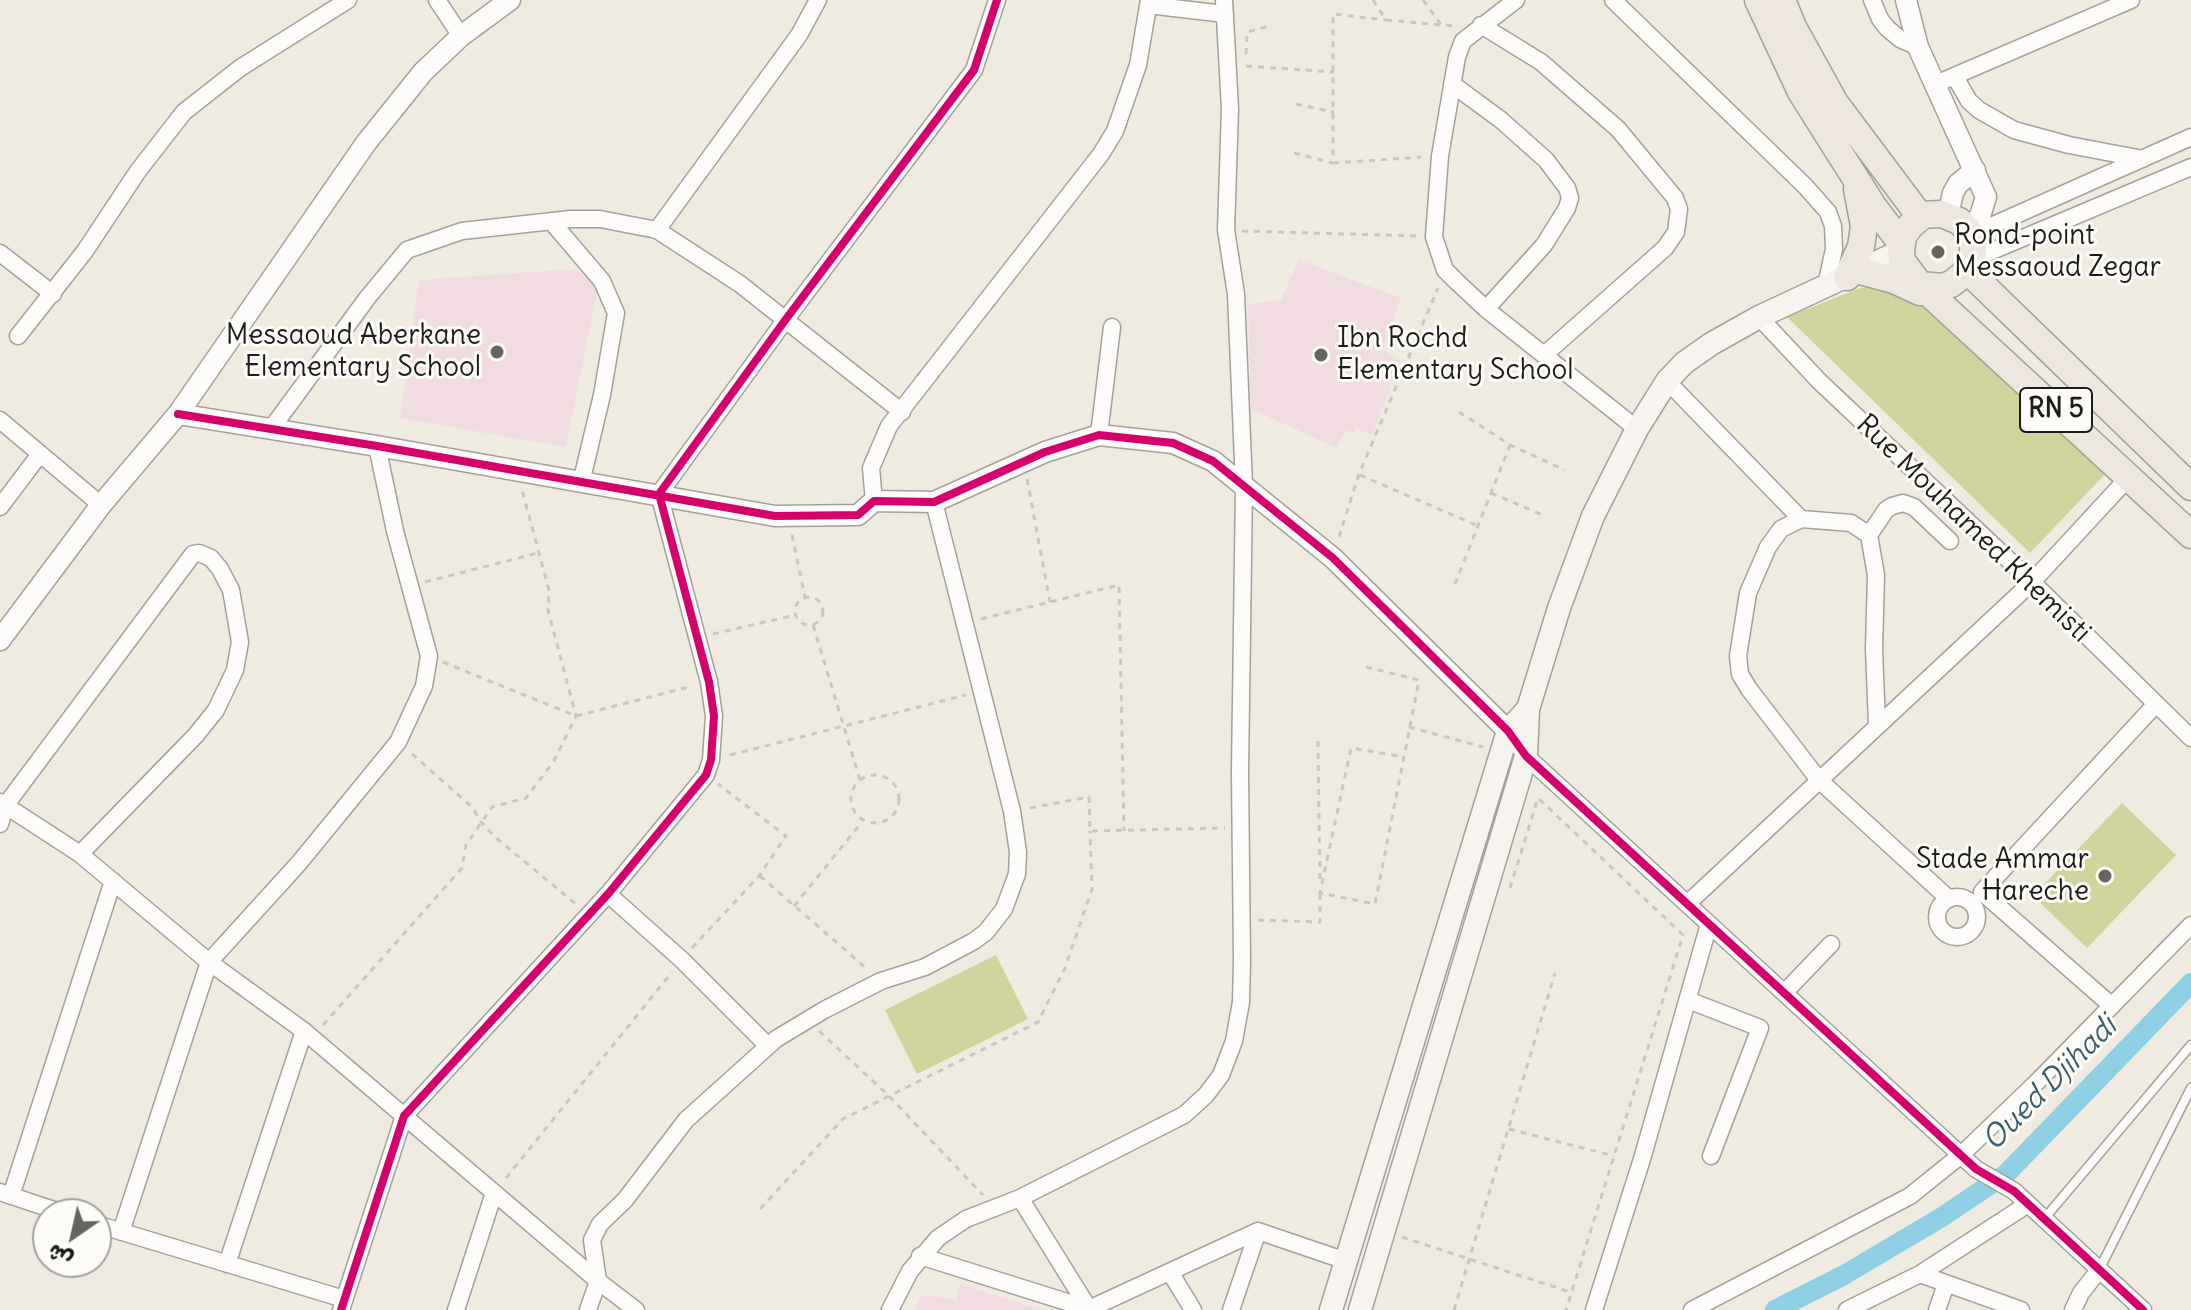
<!DOCTYPE html>
<meta charset="utf-8">
<style>
body{margin:0}
#map{position:relative;width:2191px;height:1310px;overflow:hidden;background:#f0ebe0;font-family:Delius,"Playpen Sans Arabic",sans-serif}
canvas{display:block}
.north{position:absolute;left:32px;top:1198px;width:80px;height:80px;box-sizing:border-box;background:#fdfcf7;border:2px solid #a3a29f;border-radius:50%;rotate:214deg;font-size:22px;font-weight:700;line-height:32px;text-align:center;color:#1c1c1c}
.north::after{content:'';display:block;margin:auto;width:28px;height:36px;background:#666461;clip-path:polygon(50% 0,100% 100%,50% 72%,0 100%)}
</style>
<div id="map">
<canvas width="2191" height="1310"></canvas>
<div class="north">ش</div>
</div>
<script>
const context = document.querySelector('canvas').getContext('2d');
context.lineJoin = 'round';
function fillPath(path, color) {
  context.fillStyle = color;
  context.fill(path, 'evenodd');
}
function poly(rows) {
  const path = new Path2D();
  for (const r of rows) {
    if (r.length === 3) {
      path.moveTo(r[0] + r[2], r[1]);
      path.arc(r[0], r[1], r[2], 0, 2 * Math.PI);
      continue;
    }
    path.moveTo(r[0], r[1]);
    for (let i = 2; i < r.length; i += 2) path.lineTo(r[i], r[i + 1]);
  }
  return path;
}
function strokePath(path, color, width, dash) {
  context.strokeStyle = color;
  context.lineWidth = width;
  context.lineCap = dash ? 'butt' : 'round';
  context.setLineDash(dash || []);
  context.stroke(path);
}
function write(font, color, halo, rows, align = 'center') {
  context.font = font + ' Delius,sans-serif';
  context.lineWidth = 6;
  context.setLineDash([]);
  context.textBaseline = 'middle';
  context.strokeStyle = halo;
  context.fillStyle = color;
  for (const [text, x, y, turn = 0] of rows) {
    context.save();
    context.translate(x, y);
    context.rotate((+turn || 0) * Math.PI / 180);
    context.textAlign = isNaN(turn) ? turn : align;
    if (halo) context.strokeText(text, 0, 0);
    context.fillText(text, 0, 0);
    context.restore();
  }
}
const built = poly([
 [1299,260,1401,298,1382,350,1401,360,1372,435,1356,428,1353,433,1345,430,1337,448,1251,409,1248,304,1281,300],
 [576,269,598,286,566,447,400,418,419,280],
 [959,1284,1044,1310,915,1310,921,1295,957,1300]
]);
const green = poly([
 [1884,284,1901,285,2109,470,2030,553,1787,317,1860,288],
 [2122,803,2176,855,2087,948,2033,896],
 [996,955,1028,1019,917,1074,885,1010]
]);
const canal = poly([
 [1775,1310,1844,1275,1942,1217,2006,1174,2191,983]
]);
const path = poly([
 [1373,0,1386,20,1454,26],
 [1423,0,1442,26],
 [1246,54,1247,32,1269,26],
 [1246,66,1334,72],
 [1296,104,1334,112],
 [1294,153,1333,163,1333,14,1386,20],
 [1333,163,1421,157],
 [1242,231,1418,236],
 [1459,412,1510,445,1565,470],
 [1360,475,1478,526],
 [1027,479,1050,602],
 [1491,493,1545,516],
 [792,535,805,597],
 [1339,537,1359,474,1438,288],
 [425,582,538,553],
 [1455,584,1510,445],
 [809,611,14],
 [981,619,1119,585,1124,831],
 [813,625,860,780],
 [713,634,795,615],
 [443,662,576,716,693,686],
 [1366,667,1419,680,1404,757,1375,904,1320,893,1351,748,1404,757],
 [1409,727,1483,747],
 [1318,741,1320,884],
 [412,754,472,807,481,822,495,837,577,905],
 [730,755,966,695],
 [875,799,24],
 [1030,808,1089,797,1090,831,1225,828],
 [760,876,866,968],
 [1510,888,1538,798,1683,935,1566,1310],
 [794,906,862,822],
 [1258,920,1320,922,1320,892],
 [692,948,759,876,786,836,718,784],
 [323,1025,462,868,466,845,492,807,526,798,554,761,576,716,548,610,549,590,522,490],
 [819,1031,888,1095,983,1195],
 [1509,1129,1614,1156],
 [506,1178,672,972],
 [760,1209,843,1119,1038,1022,1065,968,1092,889,1090,831],
 [1402,1237,1570,1292],
 [1454,1310,1555,973]
]);
const service = poly([
 [2044,1219,2191,1045],
 [2099,1270,2191,1088]
]);
const minor = poly([
 [437,0,461,36],
 [1516,0,1463,41,1457,57,1440,156,1434,237,1445,270,1456,281,1486,309,1637,429],
 [1613,0,1805,186,1828,212,1833,226,1834,249,1826,286],
 [1872,0,1880,19,1887,28,1900,39,1918,47],
 [1148,5,1225,14],
 [1481,25,1541,62,1618,129,1675,198,1679,209,1676,232,1665,248,1544,355],
 [1955,77,1969,101,1979,110,2014,130,2069,145,2143,159],
 [1945,80,2131,0],
 [1452,84,1501,120,1546,160,1567,188,1570,198,1567,208,1544,245,1486,309],
 [551,221,602,281,616,313,602,395,581,483],
 [657,230,799,35,818,0],
 [1971,235,2191,137],
 [0,253,53,294],
 [1973,259,2191,167],
 [1759,317,1819,381,2032,582,2191,738],
 [18,336,85,251,138,171,184,112,240,68,348,0],
 [1667,381,1801,519,1781,529,1768,547,1748,593,1738,656,1740,674,1749,689,1819,780,1949,899],
 [0,420,101,505],
 [271,429,368,297,407,250,462,231,571,219,600,219,657,230,740,284,902,412],
 [1099,435,1112,327],
 [874,501,871,468,889,426,1101,154,1115,131,1138,65,1149,0],
 [0,507,40,454],
 [1801,519,1851,523,1869,535,1876,575,1874,649,1877,725],
 [1869,535,1886,510,1892,506,1903,503,1914,507,1950,541],
 [1526,756,1976,1169,2014,1191,2143,1310],
 [0,802,80,854,209,962,304,1031,598,1281,636,1310],
 [0,824,5,806,193,554,199,553,211,558,220,569,231,590,240,642,235,670,216,710,196,735,80,854],
 [608,894,682,960,768,1046],
 [1957,917,20],
 [1687,904,2032,582,2128,478],
 [1784,993,1831,944],
 [1688,1000,1760,1028,1711,1156],
 [2112,1006,1982,892,2156,704],
 [0,1192,66,1214],
 [11,1196,113,881],
 [1020,1198,1089,1309],
 [96,1224,344,1299],
 [121,1232,209,962,299,863,398,742,424,686,429,656,395,531,377,446],
 [920,1256,1089,1309,1258,1231],
 [227,1264,304,1031],
 [1170,1272,1193,1310],
 [1920,1274,2021,1310],
 [341,1310,404,1116,608,894,706,775,711,760,714,716,709,682,659,494,786,319,974,70,997,0],
 [456,1310,494,1193],
 [588,1310,598,1281,592,1240,600,1224,625,1200,686,1120,776,1039,824,1010,881,981,925,967,974,941,986,932,1004,909,1017,874,1018,852,1012,811,934,502],
 [890,1310,910,1271,938,1238,966,1219,1020,1198,1184,1115,1206,1095,1221,1075,1234,1041,1241,1002,1242,961,1240,772,1244,486,1236,294,1226,230,1230,109,1224,0],
 [1231,1310,1258,1231,1346,1261],
 [1594,1310,1642,1159,1709,924],
 [1692,1310,1910,1196,1961,1155,2037,1082,2191,925],
 [1847,1310,1920,1274,2028,1204],
 [1937,1310,1946,1284],
 [2073,1310,2081,1293,2099,1270]
]);
const tertiary = poly([
 [1906,0,1918,47,1986,197,1980,216,1968,230],
 [1948,215,1953,193,1958,184,1975,170],
 [178,414,377,446,775,516,858,515,874,501,934,502,1045,452,1099,435,1173,443,1213,461,1333,558,1508,731,1518,744],
 [0,640,101,505,178,414,366,143,423,72,461,36,510,0]
]);
const secondary = poly([
 [1331,1310,1508,731,1528,709],
 [1360,1310,1526,756,1528,709,1559,608,1593,516,1637,429,1667,381,1684,363,1711,344,1759,317,1901,251]
]);
const primary = poly([
 [1758,0,1801,92,1873,206,1901,243],
 [1782,0,1793,27,1835,103,1919,215],
 [1942,214,1959,221,1968,230,1973,244,1973,259,1968,271,1951,284,1942,287,1920,285,1902,261,1901,251,1903,236,1911,225,1921,217,1919,215,1942,214],
 [1860,271,1894,280,1920,292],
 [1968,271,2191,487],
 [1847,277,1861,247,1864,226,1857,189],
 [1920,285,2191,535]
]);
const cycleway = poly([
 [178,414,377,446,775,516,858,515,874,501,934,502,1045,452,1099,435,1173,443,1213,461,1333,558,1508,731,1526,756,1976,1169,2014,1191,2143,1310],
 [341,1310,404,1116,608,894,706,775,711,760,714,716,709,682,659,494,786,319,974,70,997,0]
]);
const markers = [
 [1938,252,8,"#666461"],
 [497,352,8,"#666461"],
 [1321,355,8,"#666461"],
 [2105,876,8,"#666461"]
];
const shields = [
 [2056,410,72]
];
const shieldNames = [
 ["RN 5",2056,410]
];
const poiNames = [
 ["Rond-point",1954,236],
 ["Messaoud Zegar",1954,268],
 ["Messaoud Aberkane",481,336,"right"],
 ["Elementary School",481,368,"right"],
 ["Ibn Rochd",1337,339],
 ["Elementary School",1337,371],
 ["Stade Ammar",2089,860,"right"],
 ["Hareche",2089,892,"right"]
];
const streetNames = [
 ["Rue Mouhamed Khemisti",1973,529,44]
];
const waterNames = [
 ["Oued Djihadi",2050,1084,-45]
];
fillPath(built, '#f1dce1');
fillPath(green, '#d0d49c');
strokePath(canal, '#8fcfe3', 20);
strokePath(service, '#a4a19a', 11);
strokePath(minor, '#a4a19a', 19);
strokePath(tertiary, '#a4a19a', 23);
strokePath(secondary, '#a4a19a', 25);
strokePath(primary, '#a4a19a', 29);
strokePath(path, '#c9c7c5', 3, [6, 6]);
strokePath(service, '#fdfcfa', 8);
strokePath(minor, '#fdfcfa', 16);
strokePath(tertiary, '#fdfcfa', 20);
strokePath(secondary, '#f7f4ef', 22);
strokePath(primary, '#eee7df', 26);
strokePath(cycleway, '#d6006c', 8);
for (const [x, y, r, color] of markers) {
  const dot = new Path2D();
  dot.arc(x, y, r, 0, 2 * Math.PI);
  context.fillStyle = color;
  context.fill(dot);
  strokePath(dot, '#fdfcf7', 3);
}
for (const [x, y, w] of shields) {
  const box = new Path2D();
  box.roundRect(x - w / 2, y - 22, w, 44, 6);
  context.fillStyle = '#fdfcf7';
  context.fill(box);
  strokePath(box, '#1c1c1c', 2);
}
write('bold 26px', '#1c1c1c', null, shieldNames);
write('28px', '#1c1c1c', '#fdfcf7', poiNames, 'left');
write('28px', '#1c1c1c', '#fdfcf7', streetNames);
write('italic 30px', '#3a5f6c', '#fdfcf7', waterNames);
</script>
